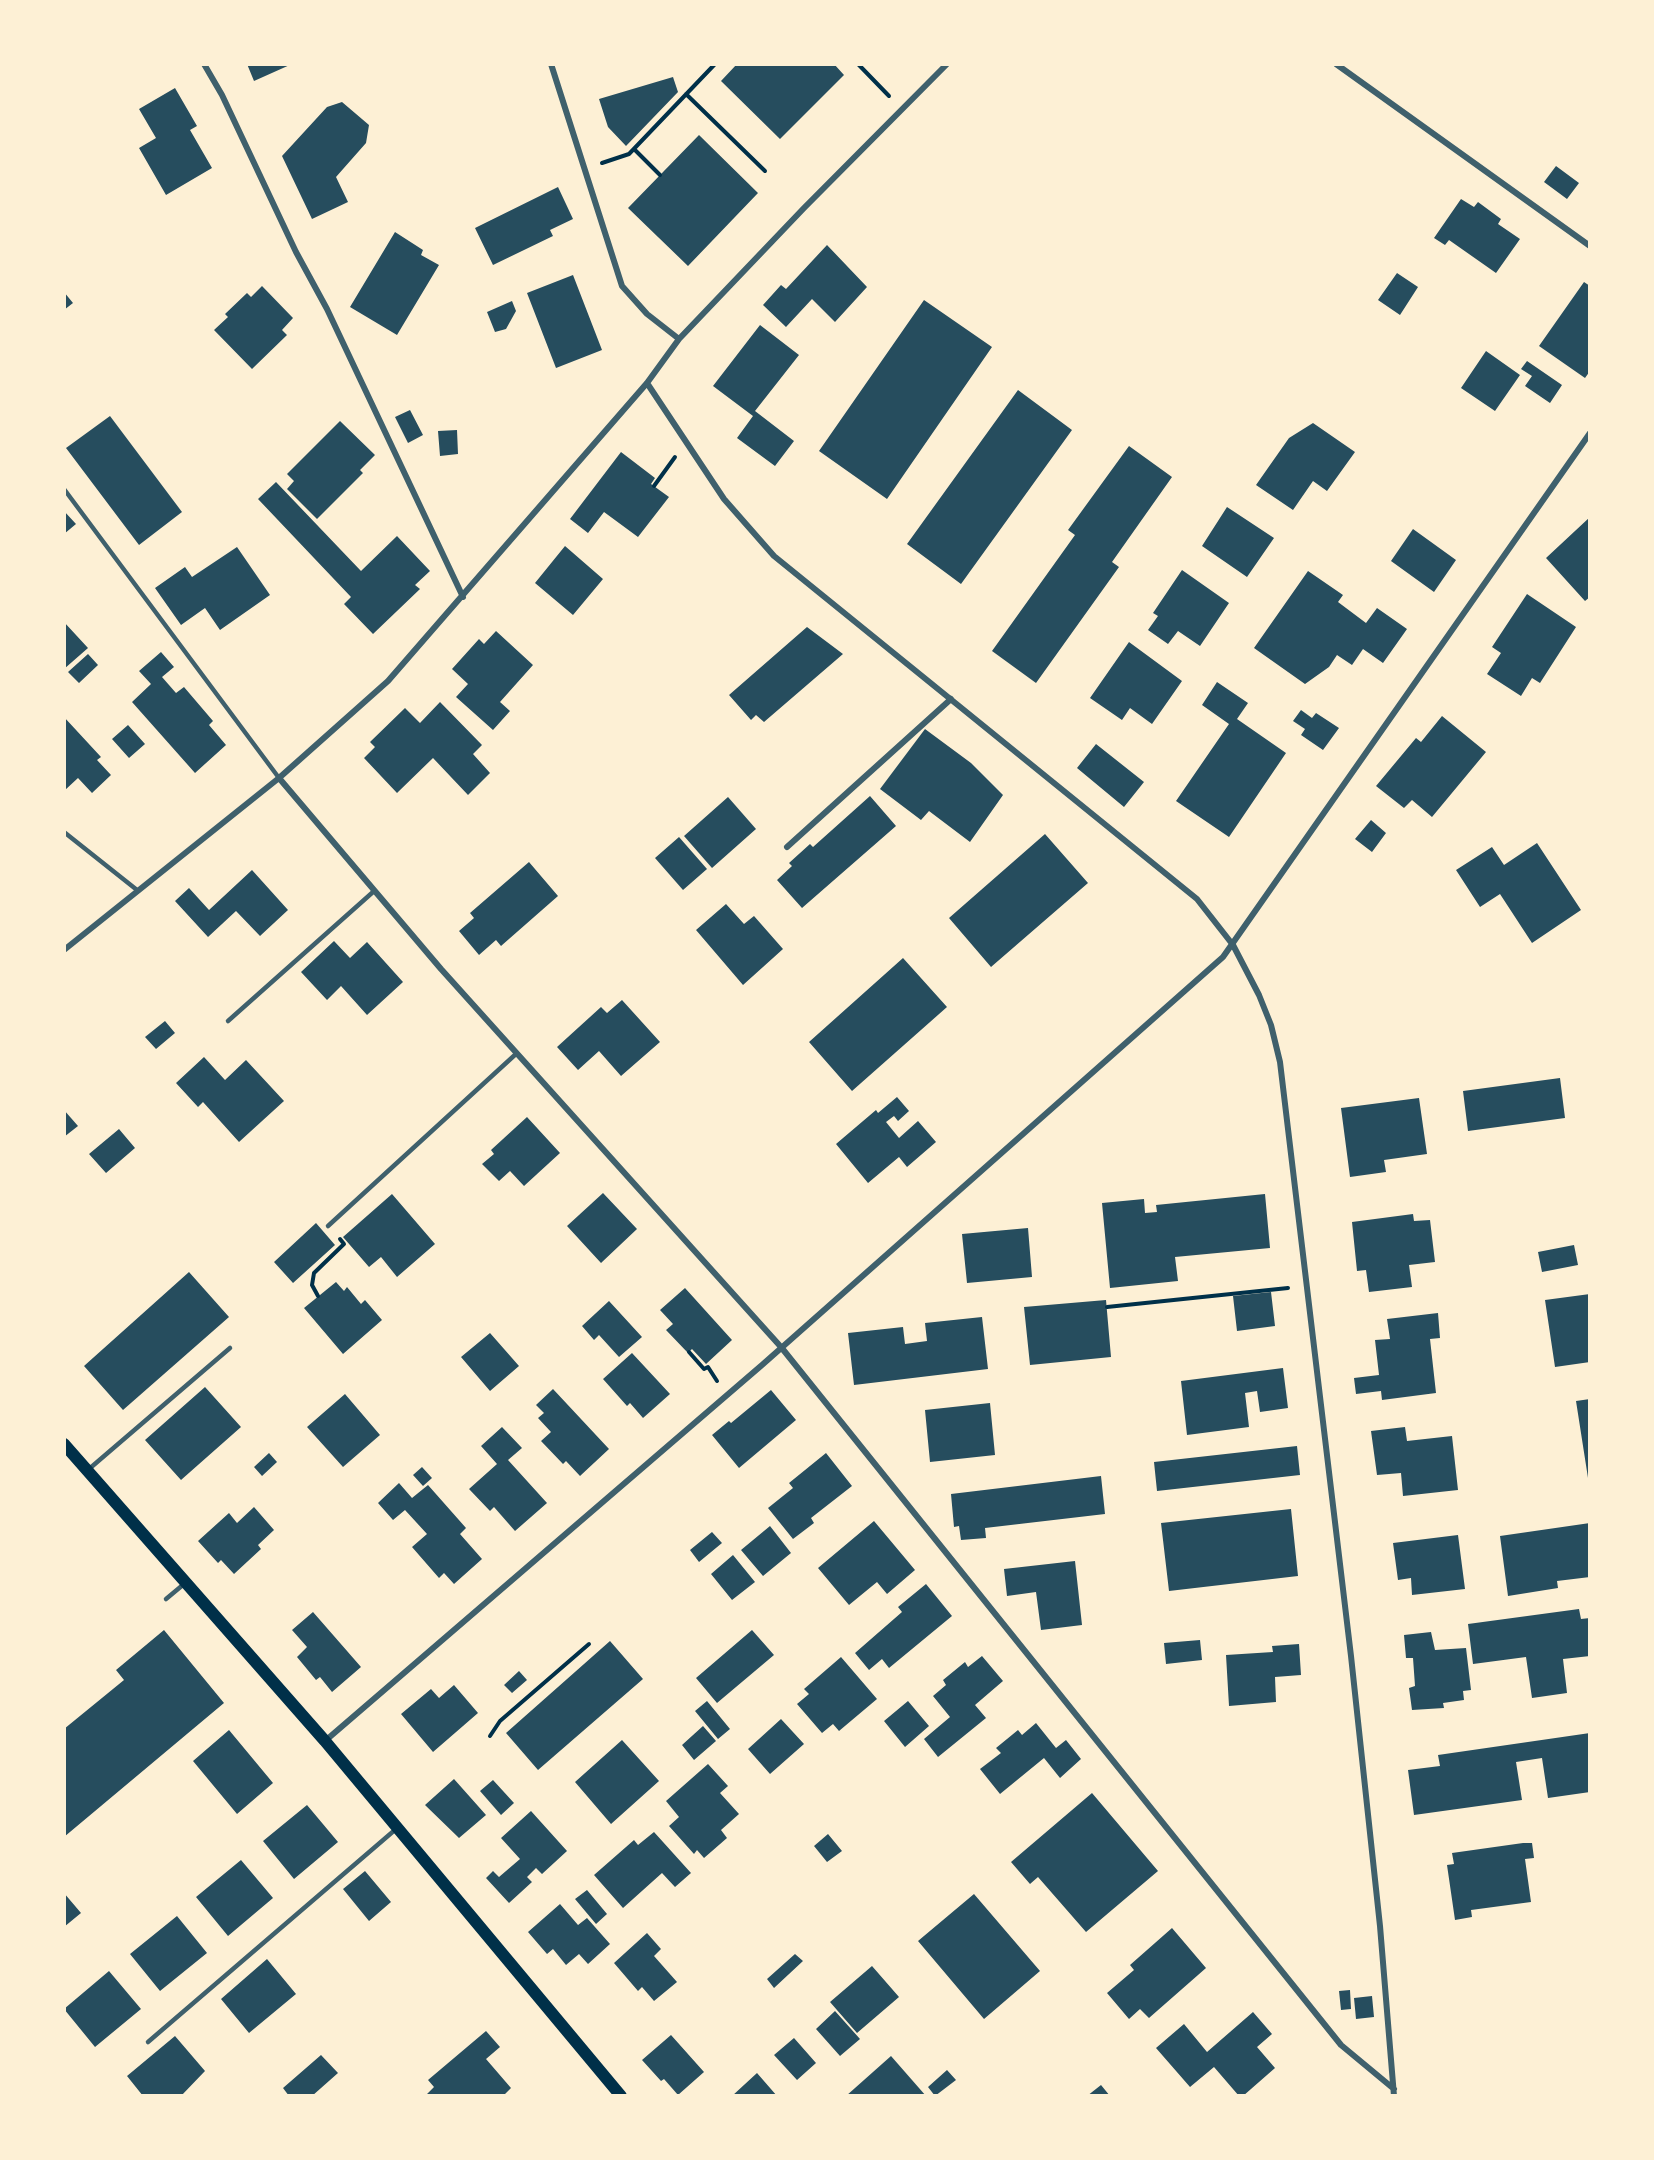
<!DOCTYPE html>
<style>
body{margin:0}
#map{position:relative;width:1654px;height:2160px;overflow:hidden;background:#fdf0d5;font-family:"Roboto Condensed",sans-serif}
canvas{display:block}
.frame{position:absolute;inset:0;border:66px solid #fdf0d5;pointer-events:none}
</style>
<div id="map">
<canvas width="1654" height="2160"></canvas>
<div class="frame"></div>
</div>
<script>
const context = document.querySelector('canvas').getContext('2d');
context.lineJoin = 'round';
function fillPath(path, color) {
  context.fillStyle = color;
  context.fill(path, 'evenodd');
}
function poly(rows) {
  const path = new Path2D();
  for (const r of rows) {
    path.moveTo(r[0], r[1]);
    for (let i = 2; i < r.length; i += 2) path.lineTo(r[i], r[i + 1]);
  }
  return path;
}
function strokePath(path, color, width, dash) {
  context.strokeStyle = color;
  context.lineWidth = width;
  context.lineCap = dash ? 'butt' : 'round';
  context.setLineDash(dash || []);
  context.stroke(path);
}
const building = poly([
 [247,64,292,64,254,81],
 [737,64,834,64,844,75,780,139,721,81],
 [673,77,678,92,626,146,608,127,599,99],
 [175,88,197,126,190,130,212,168,166,195,139,148,156,138,139,109],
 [342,102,369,125,366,143,336,177,348,202,312,219,282,156,327,107],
 [699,135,758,193,688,266,628,208],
 [1556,166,1579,183,1567,199,1544,182],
 [558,187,573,219,550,230,553,236,493,265,475,228],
 [1461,199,1474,207,1478,202,1501,219,1498,224,1520,239,1496,273,1449,240,1445,245,1434,238],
 [395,232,423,250,421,255,439,265,397,335,350,307],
 [827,245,867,287,835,322,812,299,786,327,763,305,781,285,786,289],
 [1397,273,1418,287,1400,315,1378,300],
 [573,275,602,350,556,368,527,293],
 [1584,282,1590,286,1590,371,1585,378,1539,346],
 [262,286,293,318,282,330,287,335,252,369,214,330,228,317,225,314,247,293,251,297],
 [64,292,73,303,64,310],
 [924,300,992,347,887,499,819,451],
 [512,301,516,311,506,329,495,332,487,312],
 [760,325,799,355,755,411,794,441,775,466,737,438,753,416,713,386],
 [1486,351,1520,375,1495,411,1461,388],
 [1527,361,1562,385,1550,403,1525,386,1532,376,1521,369],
 [1018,390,1072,430,961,584,907,544],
 [410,410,423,435,408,443,395,417],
 [110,416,182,512,139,545,66,448],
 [340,421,375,455,360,470,363,473,317,519,287,489,294,481,287,474],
 [1313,423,1355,452,1327,491,1313,481,1293,510,1256,485,1289,438],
 [457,430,458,454,440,456,438,431],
 [1129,446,1172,477,1112,562,1119,567,1036,683,992,651,1075,535,1068,530],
 [621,452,655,478,651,484,669,497,638,537,604,512,588,533,570,519],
 [276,482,361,571,397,536,430,571,415,585,420,589,373,634,344,604,351,597,258,499],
 [1227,507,1274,538,1247,577,1202,546],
 [64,511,76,524,64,534],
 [1590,517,1590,597,1585,601,1546,558],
 [1413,529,1456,560,1434,592,1391,561],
 [565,546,603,579,573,615,535,583],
 [237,547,270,595,220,630,205,608,181,625,155,588,185,567,192,577],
 [1182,570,1229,603,1200,646,1178,631,1168,644,1148,630,1158,616,1153,613],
 [1308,571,1343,595,1338,602,1366,623,1377,608,1407,629,1383,663,1363,649,1352,665,1337,655,1329,667,1305,684,1254,648],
 [1527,594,1576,627,1540,683,1532,678,1521,696,1487,674,1501,653,1492,647],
 [64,622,88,648,64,669],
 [807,627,843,654,764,722,756,715,751,720,729,695],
 [496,631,533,665,500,702,510,711,493,730,456,697,468,684,452,669,479,639,484,644],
 [1129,642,1182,681,1152,724,1130,708,1122,720,1090,698],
 [161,652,174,667,162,677,176,693,184,687,213,721,209,725,226,745,195,773,132,702,151,684,139,671],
 [88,654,98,665,79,683,68,672],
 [1217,682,1248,703,1237,719,1286,753,1229,837,1176,801,1229,724,1202,705],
 [440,702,482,745,473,754,490,773,468,795,433,758,397,793,364,758,375,747,370,742,405,708,420,723],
 [1301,710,1312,718,1316,713,1339,728,1323,750,1301,735,1305,729,1293,721],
 [1442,716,1486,752,1432,817,1412,800,1404,808,1376,786,1416,738,1421,742],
 [64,717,101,757,97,760,111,775,92,793,78,778,64,791],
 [128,725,145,744,129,758,112,739],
 [925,729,971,763,1003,795,970,842,929,811,921,820,880,789],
 [1096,744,1144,782,1124,807,1077,768],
 [870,796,896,826,802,908,777,880,792,866,789,863,810,844,813,847],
 [728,797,756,829,712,868,684,836],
 [1371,820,1386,833,1372,852,1355,839],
 [1045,834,1088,883,991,967,949,918],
 [679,837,707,869,683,890,655,858],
 [1537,843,1581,910,1532,943,1500,894,1480,907,1456,870,1492,847,1504,865],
 [529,862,558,896,501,946,496,940,479,955,459,931,474,918,470,913],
 [252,870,288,910,260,936,236,911,208,937,175,901,189,888,209,910],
 [726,904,744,924,754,916,783,949,743,985,696,930],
 [334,941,350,958,367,942,403,982,367,1015,341,986,327,1000,301,972],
 [903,958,947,1007,852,1091,809,1042],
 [622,1000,660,1042,621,1076,599,1051,578,1070,557,1047,601,1007,607,1013],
 [165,1021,175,1033,156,1049,145,1037],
 [204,1057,225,1080,246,1060,284,1101,239,1142,203,1102,198,1107,176,1083],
 [1560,1078,1565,1118,1468,1131,1463,1091],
 [897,1097,909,1111,898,1121,894,1116,886,1122,899,1138,918,1121,936,1142,907,1167,899,1157,868,1183,836,1144,876,1110,878,1113],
 [1419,1098,1427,1154,1384,1160,1386,1172,1350,1177,1341,1108],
 [64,1110,78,1126,64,1137],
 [527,1117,560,1153,524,1186,510,1171,499,1181,482,1164,494,1154,491,1150],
 [119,1129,135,1148,106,1173,89,1154],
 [603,1193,637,1229,601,1263,567,1226],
 [392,1194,435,1244,397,1277,381,1257,369,1267,343,1237],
 [1265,1194,1270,1248,1175,1257,1178,1281,1110,1288,1102,1203,1144,1199,1145,1213,1157,1212,1156,1205],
 [1413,1214,1414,1221,1430,1220,1435,1262,1409,1265,1412,1287,1369,1292,1366,1270,1357,1271,1352,1222],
 [316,1223,335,1245,293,1283,274,1262],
 [1028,1228,1032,1277,967,1283,962,1234],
 [1574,1245,1578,1265,1542,1272,1538,1252],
 [189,1272,229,1317,123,1410,84,1366],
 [336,1282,344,1291,347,1287,361,1304,365,1300,382,1320,343,1354,304,1308],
 [685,1288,732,1340,706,1364,692,1349,688,1353,666,1330,673,1324,660,1310],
 [1271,1292,1275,1326,1237,1331,1233,1296],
 [1590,1294,1590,1362,1555,1367,1545,1300],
 [1106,1300,1111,1357,1030,1365,1024,1307],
 [609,1301,642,1337,619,1357,599,1335,594,1340,582,1326],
 [1438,1313,1440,1338,1430,1339,1436,1393,1382,1400,1381,1391,1356,1394,1354,1378,1379,1375,1375,1340,1390,1339,1387,1319],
 [982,1317,988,1369,854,1385,848,1333,903,1327,905,1344,927,1341,925,1323],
 [490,1333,519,1366,490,1391,461,1357],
 [632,1353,670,1394,643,1418,630,1403,627,1406,603,1379],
 [1283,1368,1288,1408,1260,1412,1257,1391,1245,1393,1249,1427,1187,1435,1181,1381],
 [205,1387,241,1427,181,1480,145,1440],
 [553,1389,609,1449,580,1476,566,1461,563,1464,541,1441,551,1432,538,1418,544,1413,536,1405],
 [771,1390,796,1420,739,1468,712,1435,729,1421,731,1423],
 [345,1394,380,1435,343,1467,307,1427],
 [1590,1399,1590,1478,1588,1478,1576,1401],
 [990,1403,995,1455,930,1462,925,1410],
 [502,1427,522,1448,508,1460,547,1503,515,1531,494,1507,490,1511,469,1489,497,1464,481,1446],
 [1405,1427,1407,1441,1452,1436,1458,1490,1403,1496,1401,1473,1377,1475,1371,1431],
 [1297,1446,1300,1475,1157,1491,1154,1462],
 [269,1453,277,1462,262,1476,254,1467],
 [826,1453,852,1486,811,1518,814,1523,793,1539,768,1508,793,1488,789,1483],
 [422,1467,432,1478,423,1486,413,1475],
 [1101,1476,1105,1514,985,1528,986,1538,961,1540,959,1526,954,1527,951,1494],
 [399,1483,412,1498,428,1485,466,1528,460,1534,482,1559,454,1584,444,1573,439,1578,412,1547,427,1534,405,1510,393,1520,378,1503],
 [254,1507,274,1530,258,1545,261,1549,234,1574,221,1560,218,1563,198,1541,229,1513,237,1523],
 [1291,1509,1298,1576,1169,1591,1161,1523],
 [874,1521,915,1570,887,1594,877,1582,849,1605,818,1568],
 [1590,1523,1590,1577,1557,1581,1558,1588,1508,1596,1500,1536],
 [770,1526,791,1553,763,1576,741,1550],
 [712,1532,722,1543,699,1562,690,1550],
 [1458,1535,1465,1589,1412,1595,1411,1578,1398,1580,1393,1543],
 [733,1555,755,1582,732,1600,711,1574],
 [1075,1561,1082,1625,1041,1630,1036,1592,1007,1596,1004,1569],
 [926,1584,952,1616,889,1668,882,1659,869,1670,855,1653,902,1612,898,1607],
 [1579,1609,1581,1619,1590,1618,1590,1656,1563,1659,1567,1693,1532,1698,1526,1657,1473,1664,1468,1624],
 [313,1612,361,1667,332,1692,320,1677,316,1680,297,1657,307,1647,292,1630],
 [164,1630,224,1703,64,1837,64,1729,124,1680,116,1670],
 [752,1630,774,1655,717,1703,696,1678],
 [1431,1632,1435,1650,1466,1648,1471,1690,1463,1691,1464,1700,1443,1703,1444,1708,1412,1710,1409,1688,1415,1686,1413,1658,1406,1658,1404,1635],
 [1200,1640,1202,1660,1166,1664,1164,1643],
 [610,1641,643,1679,538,1770,506,1733],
 [1299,1644,1301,1675,1275,1677,1276,1702,1229,1706,1226,1655,1273,1652,1272,1646],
 [982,1656,1003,1681,975,1705,986,1718,938,1757,924,1739,950,1717,933,1696,946,1685,943,1680,965,1662,968,1667],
 [841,1657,877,1699,839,1731,833,1724,822,1733,797,1704,809,1694,804,1689],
 [519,1671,527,1680,512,1693,504,1685],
 [454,1685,478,1713,433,1752,401,1714,431,1689,439,1698],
 [707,1701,730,1729,718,1739,695,1711],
 [908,1701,929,1726,905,1747,884,1721],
 [781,1719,804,1744,770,1774,748,1749],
 [1036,1723,1056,1748,1066,1740,1081,1759,1060,1778,1044,1758,1000,1794,980,1769,1001,1753,996,1748,1018,1730,1022,1735],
 [703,1726,716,1741,694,1760,682,1745],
 [229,1730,273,1783,237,1814,193,1761],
 [1590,1733,1590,1792,1548,1798,1542,1758,1516,1762,1522,1800,1414,1815,1408,1770,1440,1766,1438,1755],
 [622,1740,659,1781,611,1824,575,1782],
 [708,1764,728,1786,720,1793,739,1814,721,1830,727,1838,704,1858,697,1850,694,1854,669,1826,679,1817,666,1801],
 [454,1779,486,1815,459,1838,425,1805],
 [493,1780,514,1803,501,1815,480,1791],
 [1092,1793,1158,1871,1086,1932,1038,1877,1030,1884,1011,1862],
 [307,1805,338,1842,294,1879,263,1841],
 [531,1811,567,1851,542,1874,536,1868,527,1877,532,1882,509,1903,486,1878,493,1871,499,1877,520,1859,501,1838],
 [654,1832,691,1873,675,1887,662,1873,623,1908,594,1875,634,1840,638,1845],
 [828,1834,842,1851,827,1862,814,1846],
 [1523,1843,1532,1843,1534,1858,1525,1859,1531,1902,1471,1910,1472,1917,1455,1920,1447,1865,1454,1864,1452,1853],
 [241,1860,273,1898,228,1936,196,1897],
 [365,1871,391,1902,369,1921,343,1889],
 [587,1890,607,1914,596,1924,575,1899],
 [64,1893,81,1913,64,1927],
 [974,1894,1040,1971,984,2019,918,1941],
 [560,1904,578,1925,587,1918,610,1944,588,1964,579,1954,566,1965,553,1949,547,1954,528,1932],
 [177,1916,207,1953,160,1991,130,1954],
 [1172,1928,1206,1968,1149,2018,1140,2009,1129,2019,1107,1993,1134,1970,1130,1965],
 [647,1933,661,1949,654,1956,677,1982,654,2001,642,1987,638,1991,614,1963],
 [795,1954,803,1961,774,1988,767,1979],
 [267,1959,296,1994,249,2033,221,1999],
 [872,1966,899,1997,857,2033,830,2002],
 [109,1971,141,2009,95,2047,64,2009],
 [1350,1990,1351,2009,1341,2010,1339,1991],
 [1372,1996,1374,2017,1356,2019,1354,1998],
 [835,2011,860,2039,840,2056,816,2029],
 [1253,2012,1272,2034,1257,2047,1275,2068,1243,2096,1239,2096,1214,2067,1190,2087,1156,2048,1184,2024,1207,2052],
 [486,2031,500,2047,486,2059,511,2088,505,2094,507,2096,425,2096,434,2087,428,2080],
 [671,2035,704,2072,678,2095,664,2079,661,2081,642,2060],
 [175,2036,205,2071,181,2096,143,2096,127,2076],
 [794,2038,816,2063,797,2080,774,2055],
 [321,2055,338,2073,312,2096,289,2096,283,2088],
 [891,2056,926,2096,846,2096],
 [947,2070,956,2080,935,2096,928,2087],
 [757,2073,777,2096,732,2096],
 [1101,2085,1110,2096,1087,2096]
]);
const path = poly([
 [858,64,889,96],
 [686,94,765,171],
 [634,149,660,175],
 [602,163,629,154,715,64],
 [654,486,675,457],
 [318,1296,312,1285,314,1273,344,1244,340,1239],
 [1107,1307,1288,1288],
 [689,1352,704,1369,708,1367,717,1381],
 [490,1736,500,1721,589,1644]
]);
const service = poly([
 [64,489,279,778],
 [64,832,137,890],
 [228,1021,373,892],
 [328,1226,517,1053],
 [89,1469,230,1348],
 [166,1599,184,1584],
 [148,2042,396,1829]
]);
const minor = poly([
 [204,64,222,95,296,252,327,309,463,597],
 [551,64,622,286,647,314,679,339],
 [1336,64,1590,246],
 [647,383,724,499,774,556,1197,899,1233,945,1259,995,1271,1025,1280,1062,1351,1656,1380,1926,1394,2096],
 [279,778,441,969,781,1347,1341,2045,1394,2089],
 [787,847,951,699],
 [64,950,279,778,388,681,647,383,679,339,804,208,947,64],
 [325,1741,762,1365,1223,957,1590,433]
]);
const secondary = poly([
 [64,1444,325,1741,621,2096]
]);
fillPath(building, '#264d5e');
strokePath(path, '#003049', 4);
strokePath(service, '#3f606c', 4.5);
strokePath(minor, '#3f606c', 6);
strokePath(secondary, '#003049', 12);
</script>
